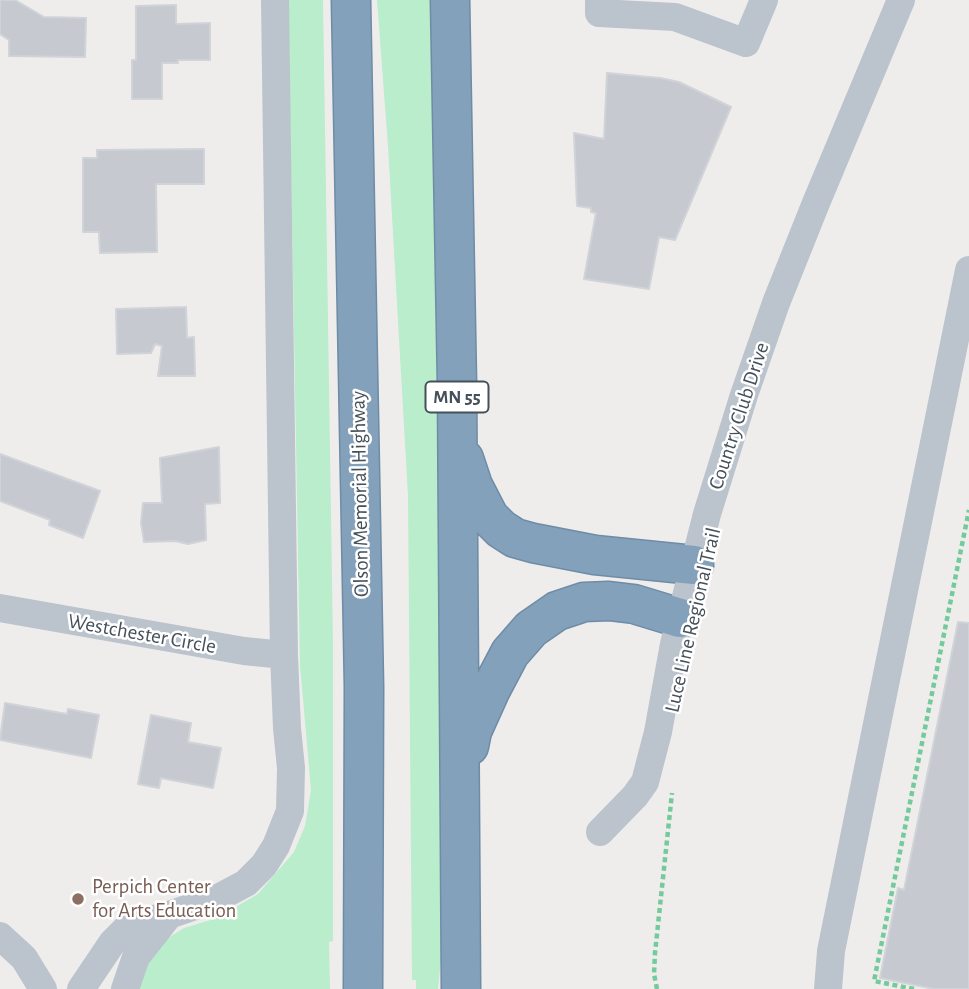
<!DOCTYPE html>
<style>
body{margin:0}
canvas{display:block;background:#efecec}
</style>
<canvas width="969" height="989"></canvas>
<script>
const context = document.querySelector('canvas').getContext('2d');
context.lineJoin = 'round';
function fillPath(path, color) {
  context.fillStyle = color;
  context.fill(path, 'evenodd');
}
function poly(rows) {
  const path = new Path2D();
  for (const r of rows) {
    path.moveTo(r[0], r[1]);
    for (let i = 2; i < r.length; i += 2) path.lineTo(r[i], r[i + 1]);
  }
  return path;
}
function strokePath(path, color, width, dash) {
  context.strokeStyle = color;
  context.lineWidth = width;
  context.lineCap = dash ? 'butt' : 'round';
  context.setLineDash(dash || []);
  context.stroke(path);
}
function write(font, color, halo, rows, align = 'center') {
  context.font = font + ' "Alegreya Sans",sans-serif';
  context.lineWidth = 5;
  context.setLineDash([]);
  context.textBaseline = 'middle';
  context.strokeStyle = halo;
  context.fillStyle = color;
  for (const [text, x, y, turn = 0] of rows) {
    context.save();
    context.translate(x, y);
    context.rotate((+turn || 0) * Math.PI / 180);
    context.textAlign = isNaN(turn) ? turn : align;
    if (halo) context.strokeText(text, 0, 0);
    context.fillText(text, 0, 0);
    context.restore();
  }
}
const green = poly([
 [288,0,323,0,333,643,333,941,329,942,330,989,137,989,147,963,168,938,184,928,217,918,258,894,294,852,305,826,311,790,300,665],
 [377,0,431,0,443,813,443,938,438,989,416,989,416,980,412,980,408,496,388,146]
]);
const building = poly([
 [0,0,15,0,44,17,86,18,85,57,9,56,9,40,0,34,0,0],
 [176,5,176,24,210,23,210,60,178,60,178,63,162,63,162,99,132,99,132,60,136,60,136,6,176,5],
 [607,73,660,78,679,82,731,107,675,240,659,237,649,289,584,279,596,213,591,212,591,208,577,206,574,133,604,139,607,73],
 [204,149,204,184,156,184,157,252,100,253,99,232,83,232,83,158,97,158,97,150,204,149],
 [186,307,187,338,194,337,195,376,158,376,162,346,155,344,151,353,117,354,116,309,186,307],
 [219,447,220,503,205,504,206,540,188,544,175,541,144,542,141,523,143,503,162,503,160,458,219,447],
 [0,454,100,491,83,538,49,525,50,520,0,501,0,454],
 [958,622,969,623,969,989,934,989,880,978,898,888,904,890,958,622],
 [5,703,67,714,68,709,99,715,91,758,0,740,5,703],
 [151,715,191,723,188,742,221,748,213,788,161,778,159,788,138,784,151,715]
]);
const path = poly([
 [657,989,654,974,655,953,672,793],
 [914,989,874,981,969,510]
]);
const minor = poly([
 [599,0,599,13,675,17,746,43,764,0],
 [0,608,244,651,284,655],
 [600,832,635,796,645,782,658,732,674,644,687,593,707,514,744,395,776,303,816,203,901,0],
 [0,936,24,958,43,989],
 [81,989,112,943,130,925,169,915,218,898,246,883,264,865,276,846,290,811,291,768,287,728,284,655,275,0],
 [125,989,136,957,169,915],
 [828,989,831,951,969,270]
]);
const highway = poly([
 [351,0,364,687,363,989],
 [450,0,457,385,461,989],
 [464,459,473,486,489,517,501,529,515,538,533,543,595,555,694,565],
 [469,746,472,731,490,691,510,653,531,629,557,611,584,602,609,601,634,604,680,618]
]);
const markers = [
 [78,899,7,"#8d6e63"]
];
const shields = [
 [457,397,63]
];
const shieldNames = [
 ["MN 55",457,397]
];
const streetNames = [
 ["Country Club Drive",739,416,-72],
 ["Olson Memorial Highway",360,494,-91],
 ["Luce Line Regional Trail",693,620,-77],
 ["Westchester Circle",142,634,10]
];
const educationNames = [
 ["Perpich Center",92,887],
 ["for Arts Education",92,911]
];
fillPath(green, '#baedcc');
fillPath(building, '#c6c9cf');
strokePath(building, '#d0d3d8', 2);
strokePath(highway, '#6f8ca7', 41);
strokePath(path, '#73cb9c', 4.5, [5, 3.5]);
strokePath(minor, '#bbc4cc', 28);
strokePath(highway, '#84a1bb', 38);
for (const [x, y, r, color] of markers) {
  const dot = new Path2D();
  dot.arc(x, y, r, 0, 2 * Math.PI);
  context.fillStyle = color;
  context.fill(dot);
  strokePath(dot, '#fff', 2.5);
}
for (const [x, y, w] of shields) {
  const box = new Path2D();
  box.roundRect(x - w / 2, y - 15.5, w, 31, 5);
  context.fillStyle = '#fff';
  context.fill(box);
  strokePath(box, '#455059', 2);
}
write('bold 19px', '#455059', null, shieldNames);
write('21px', '#455059', '#fff', streetNames);
write('21px', '#785e54', '#fff', educationNames, 'left');
</script>
